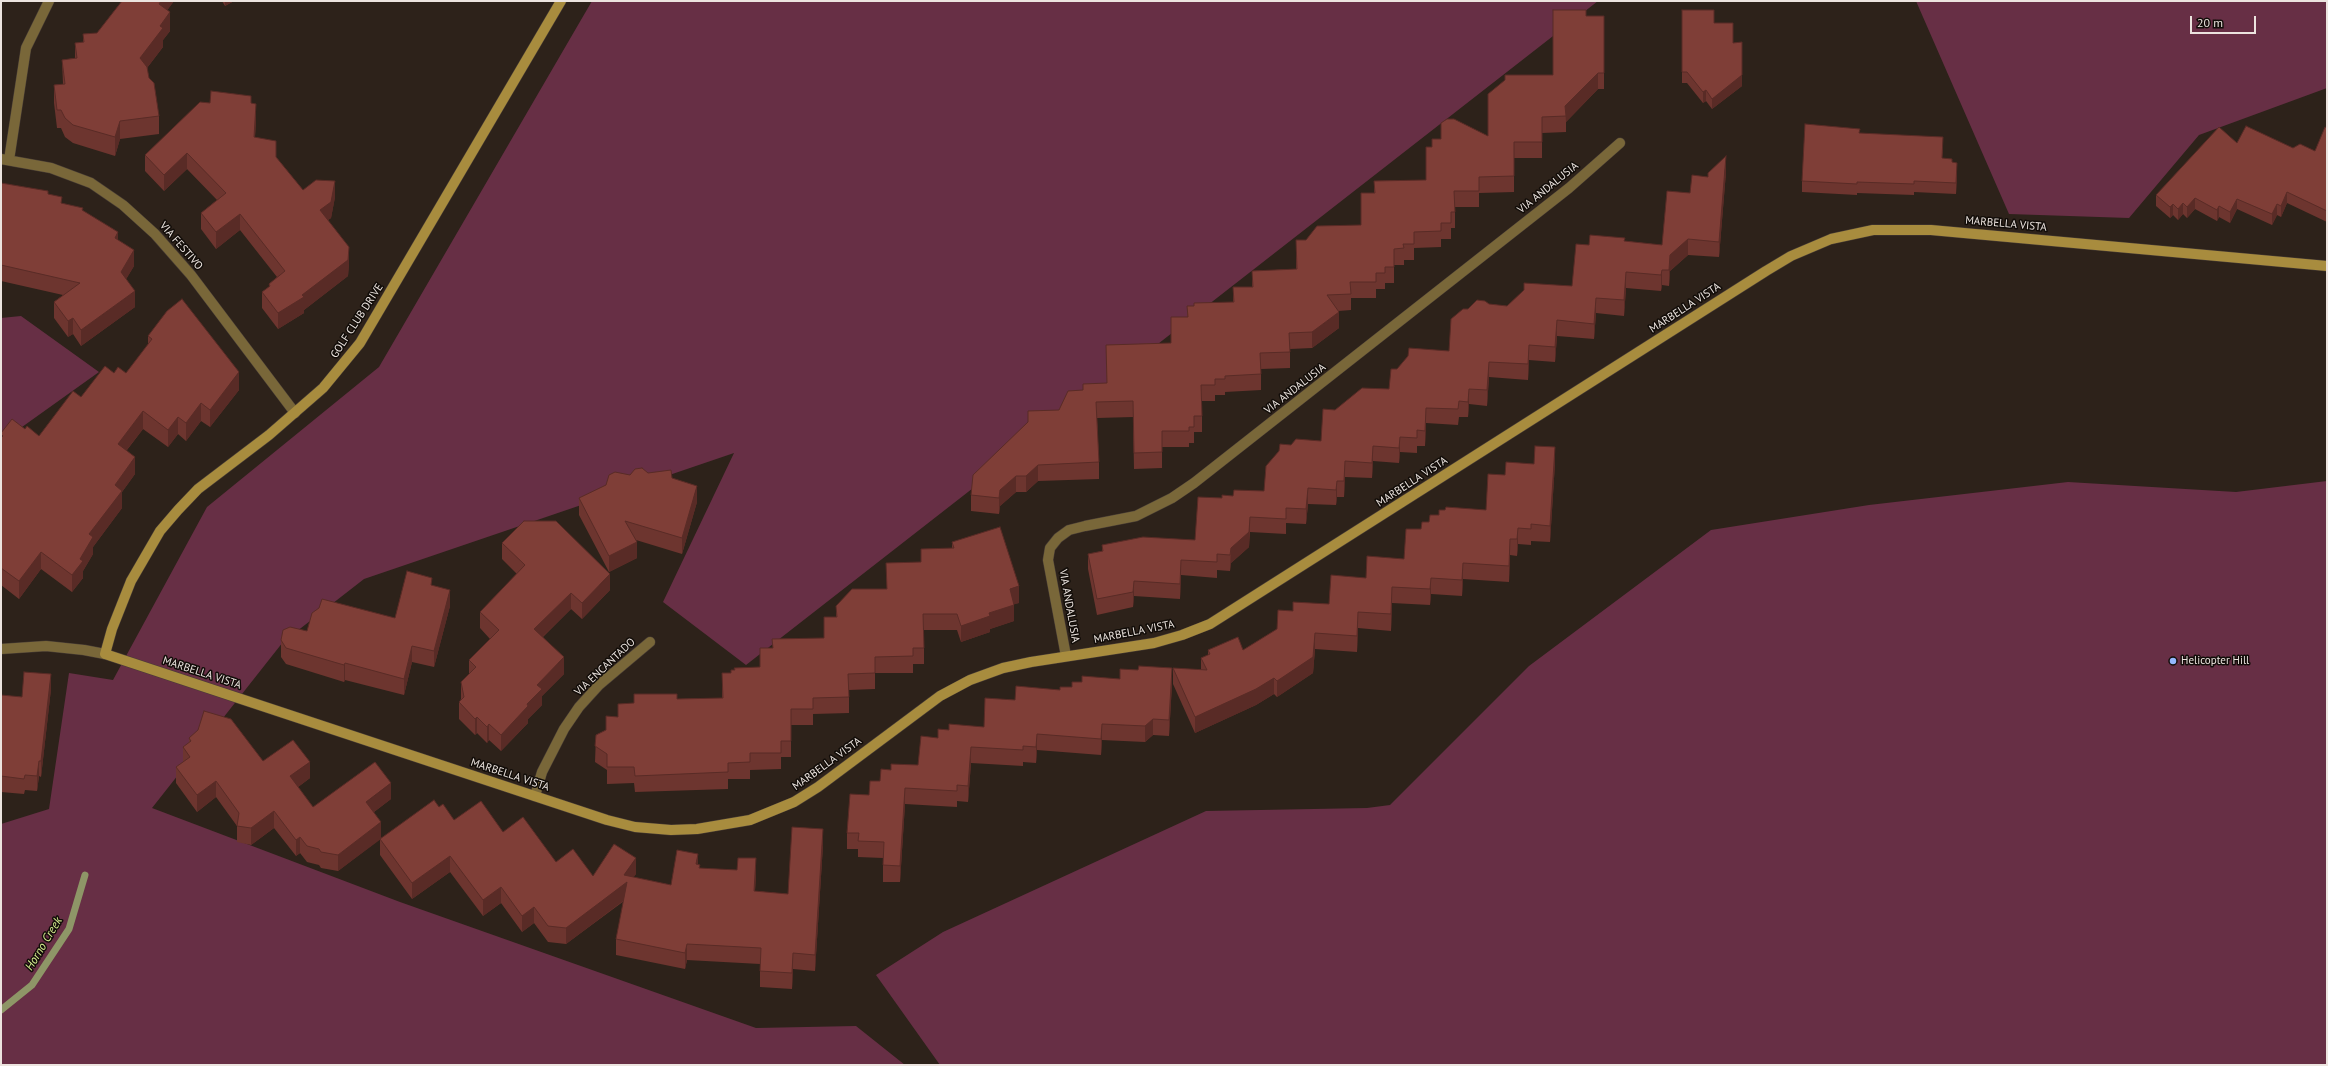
<!DOCTYPE html>
<style>
body{margin:0}
#map{position:relative;width:2328px;height:1066px;overflow:hidden;background:#2d221a;font-family:"PT Sans",sans-serif}
canvas{display:block}
.frame{position:absolute;inset:0;border:2px solid #ece4df;pointer-events:none}
.scale{position:absolute;left:2190px;top:16px;width:66px;height:18px;box-sizing:border-box;border:2px solid #ece4df;border-top:0;padding-left:5px;font-size:12px;line-height:14px;white-space:nowrap;color:#ece4df;-webkit-text-stroke:3px #120d09;paint-order:stroke}
</style>
<div id="map">
<canvas width="2328" height="1066"></canvas>
<div class="frame"></div>
<div class="scale">20 m</div>
</div>
<script>
const context = document.querySelector('canvas').getContext('2d');
context.lineJoin = 'round';
function fillPath(path, color) {
  context.fillStyle = color;
  context.fill(path, 'evenodd');
}
function poly(rows) {
  const path = new Path2D();
  for (const r of rows) {
    path.moveTo(r[0], r[1]);
    for (let i = 2; i < r.length; i += 2) path.lineTo(r[i], r[i + 1]);
  }
  return path;
}
function strokePath(path, color, width, dash) {
  context.strokeStyle = color;
  context.lineWidth = width;
  context.lineCap = dash ? 'butt' : 'round';
  context.setLineDash(dash || []);
  context.stroke(path);
}
function write(font, color, halo, rows, align = 'center') {
  context.font = font + ' "PT Sans",sans-serif';
  context.lineWidth = 3;
  context.setLineDash([]);
  context.textBaseline = 'middle';
  context.strokeStyle = halo;
  context.fillStyle = color;
  for (const [text, x, y, turn = 0] of rows) {
    context.save();
    context.translate(x, y);
    context.rotate((+turn || 0) * Math.PI / 180);
    context.textAlign = isNaN(turn) ? turn : align;
    if (halo) context.strokeText(text, 0, 0);
    context.fillText(text, 0, 0);
    context.restore();
  }
}
const green = poly([
 [592,1,1598,1,746,665,663,602,734,453,364,579,283,642,152,808,400,902,756,1028,856,1026,905,1065,1,1065,1,824,49,809,69,673,113,680,207,507,379,367],
 [1916,1,2327,1,2327,88,2199,135,2129,218,2009,214],
 [21,316,99,372,1,442,1,318],
 [2327,481,2327,1065,940,1065,876,975,943,932,1206,811,1367,808,1390,805,1529,666,1711,530,1869,505,2068,482,2236,492]
]);
const stream = poly([
 [1,1010,32,985,69,929,85,875]
]);
const street = poly([
 [1,159,51,168,91,183,123,205,155,234,191,275,295,413],
 [9,160,26,48,49,1],
 [1,649,46,646,84,650,105,654],
 [1066,656,1048,560,1050,548,1058,538,1069,530,1085,526,1136,516,1172,498,1194,483,1569,188,1620,143],
 [535,796,542,772,564,729,579,707,599,685,650,642]
]);
const secondary = poly([
 [561,1,360,343,323,388,269,435,198,489,178,510,160,531,131,581,112,629,105,654,607,820,635,827,671,830,697,829,750,820,794,802,818,787,940,696,970,680,1003,668,1031,662,1154,643,1182,635,1210,624,1766,271,1791,256,1831,239,1873,230,1931,230,2327,266]
]);
const wall = poly([
 [122,1,174,1,167,10,170,31,163,40,163,47,147,68,149,78,159,116,159,134,120,139,115,156,73,143,65,137,61,128,57,128,54,103,54,85,63,84,62,60,75,58,75,43,83,43,83,34,97,33],
 [222,1,234,1,225,6],
 [1682,10,1714,23,1733,43,1742,86,1712,109,1706,101,1703,103,1687,83,1682,83],
 [1586,16,1604,16,1604,89,1598,89,1566,122,1566,132,1542,133,1542,158,1514,158,1514,192,1479,193,1479,207,1455,207,1455,228,1451,228,1451,239,1441,239,1441,247,1414,248,1414,260,1404,260,1404,265,1394,265,1394,283,1385,283,1385,289,1376,289,1376,298,1351,298,1351,310,1338,311,1339,328,1312,348,1290,349,1290,368,1261,369,1261,390,1225,392,1225,395,1215,395,1215,401,1202,401,1202,432,1194,432,1194,443,1189,443,1189,447,1162,447,1162,468,1134,469,1133,417,1097,418,1099,462,1099,479,1038,481,1026,492,1016,492,1000,506,999,514,971,511,971,495,1028,422,1028,411,1059,410,1083,390,1083,384,1107,383,1106,345,1171,343,1171,317,1187,317,1187,306,1194,306,1233,302,1233,287,1252,287,1252,271,1296,269,1296,240,1306,240,1361,225,1361,193,1374,193,1374,181,1426,180,1432,147,1441,139,1488,136,1553,75],
 [251,103,256,120,255,137,276,157,303,190,335,197,331,218,328,220,349,263,348,276,304,310,304,313,278,329,262,308,262,292,269,287,269,284,277,277,240,230,216,249,201,229,201,213,217,200,187,169,164,191,145,171,145,155],
 [2327,128,2327,222,2287,203,2281,217,2277,215,2272,225,2237,209,2230,223,2219,217,2217,221,2195,209,2187,218,2183,214,2178,220,2173,215,2170,218,2156,206,2156,195,2237,143,2315,151],
 [1860,133,1943,147,1942,158,1952,162,1957,174,1956,194,1914,192,1914,195,1857,193,1857,195,1802,192,1802,181],
 [1726,172,1719,257,1688,255,1670,271,1669,286,1662,285,1661,291,1626,288,1624,316,1596,313,1594,339,1557,336,1555,362,1529,360,1528,380,1489,377,1487,406,1469,404,1468,417,1459,417,1458,425,1426,423,1425,446,1417,446,1417,453,1400,452,1399,463,1373,461,1372,478,1345,477,1344,497,1337,497,1336,505,1308,504,1306,524,1286,523,1286,534,1250,532,1249,547,1231,563,1230,571,1217,570,1217,578,1181,575,1180,599,1134,596,1133,607,1097,615,1088,569,1088,554,1102,551,1102,545,1195,540,1222,498,1264,491,1291,445,1321,441,1335,410,1389,389,1397,369,1449,351,1468,309,1489,304,1507,306,1572,286,1589,245,1625,241,1662,245,1690,193,1708,177],
 [1,183,48,194,62,204,83,211,118,240,134,266,126,279,135,307,81,346,73,334,68,337,54,318,54,302,63,295,1,281],
 [148,336,239,390,210,427,201,421,186,441,178,434,168,447,143,429,127,450,135,474,122,492,122,508,93,547,93,554,83,571,83,578,72,592,41,569,19,599,1,585,1,433,25,429,39,436,81,397,114,373,126,373,148,345],
 [1555,463,1550,542,1531,541,1531,545,1518,544,1517,556,1510,555,1509,582,1463,579,1462,596,1431,594,1430,605,1392,603,1391,631,1358,628,1357,652,1315,649,1313,673,1277,697,1274,694,1256,705,1195,733,1173,684,1173,668,1201,670,1201,658,1208,655,1208,650,1243,650,1277,629,1293,611,1329,604,1366,578,1404,559,1421,529,1429,522,1445,510,1486,510,1505,475,1534,464],
 [648,473,672,478,697,502,682,554,636,540,637,558,609,572,579,515,579,498,630,475],
 [952,542,1019,603,1014,604,1014,621,990,629,990,632,961,642,957,630,924,630,924,664,913,664,913,673,875,673,875,689,849,690,849,713,813,714,813,725,791,725,791,757,781,757,781,769,750,770,750,779,728,779,728,789,635,792,634,783,607,784,607,770,595,762,596,735,606,730,618,717,634,703,677,699,722,698,722,673,731,673,734,670,760,667,760,648,772,648,824,638,824,617,836,617,836,606,886,589,921,562,952,548],
 [502,543,610,590,582,619,571,609,543,637,564,674,542,696,542,705,528,719,528,723,501,751,489,740,487,743,477,733,475,735,459,719,459,702,461,699,461,682,469,675,469,660,490,639,480,628,480,612,517,574,502,559],
 [432,585,450,606,434,667,412,662,404,695,345,680,344,682,286,664,281,657,281,640,307,631,319,608,395,618],
 [1082,682,1172,684,1169,736,1153,735,1145,742,1102,740,1101,755,1037,750,1036,763,1023,762,1023,766,971,763,968,802,957,801,957,807,905,804,900,882,883,882,883,858,858,857,858,849,847,849,847,833,869,795,880,781,891,770,918,765,938,738,949,730,984,727,1015,700,1072,687],
 [51,689,41,777,39,776,37,791,25,790,24,794,1,792,1,695,22,697],
 [189,738,263,761,310,778,298,787,313,807,391,799,374,812,381,838,439,807,454,820,503,832,556,862,593,876,636,874,633,877,671,885,698,864,700,868,756,874,755,891,788,894,823,845,815,971,793,969,792,989,760,987,760,964,687,960,685,969,616,955,616,939,624,901,566,944,548,942,534,923,522,932,501,903,483,916,450,872,412,899,380,855,380,839,338,871,321,868,319,865,307,862,300,853,296,856,274,828,251,845,237,842,237,826,216,797,197,812,176,783,176,767,183,762,183,747,189,743]
]);
const shadedWall = poly([
 [161,1,174,1,159,22,159,4],
 [225,1,234,1,225,6],
 [170,12,170,31,163,40,163,47,140,77,140,58,160,26],
 [1598,73,1598,89,1566,122,1565,106],
 [1742,75,1742,86,1712,109,1712,99],
 [1706,90,1706,101,1703,103,1703,92],
 [256,104,256,120,254,153,254,137],
 [120,121,120,139,115,156,115,137],
 [187,153,187,169,164,191,164,175],
 [1726,156,1726,172,1719,257,1719,242],
 [1957,163,1957,174,1956,194,1956,183],
 [335,181,335,197,331,218,320,226,320,210],
 [2287,192,2287,203,2281,217,2281,206],
 [2195,198,2195,209,2187,218,2187,207],
 [2237,199,2237,209,2230,223,2230,212],
 [2183,203,2183,214,2178,220,2178,209],
 [2173,204,2173,215,2170,218,2170,207],
 [2277,204,2277,215,2272,225,2272,214],
 [2219,206,2219,217,2217,221,2217,210],
 [240,214,240,230,216,249,216,232],
 [118,232,118,248,115,238],
 [1688,239,1688,255,1670,271,1669,286,1669,270,1670,255],
 [349,247,349,263,348,276,304,310,304,313,278,329,278,313,302,295],
 [134,250,134,266,121,288,121,272],
 [1662,270,1662,285,1661,291,1661,275],
 [1626,272,1626,288,1624,316,1624,300],
 [135,291,135,307,81,346,81,330],
 [1596,298,1596,313,1594,339,1594,324],
 [1339,312,1339,328,1312,348,1312,332],
 [73,318,73,334,68,337,68,321],
 [1557,320,1557,336,1555,362,1555,347],
 [1529,345,1529,360,1528,380,1528,364],
 [1489,362,1489,377,1487,406,1487,390],
 [239,372,239,390,210,427,210,410],
 [1469,389,1469,404,1468,417,1468,402],
 [201,403,201,421,186,441,186,423],
 [1426,408,1426,423,1425,446,1425,431],
 [143,411,143,429,118,461,118,444],
 [178,417,178,434,168,447,168,430],
 [1400,437,1400,452,1399,463,1399,448],
 [1373,446,1373,461,1372,478,1372,463],
 [1555,447,1555,463,1550,542,1550,526],
 [135,457,135,474,122,492,122,508,93,547,93,554,83,571,83,578,72,592,72,575,80,559,89,534,115,485],
 [1345,461,1345,477,1344,497,1344,481],
 [1038,465,1038,481,1026,492,1026,476],
 [1016,476,1016,492,1000,506,999,514,999,498,1000,490],
 [1337,481,1337,497,1336,505,1336,490],
 [697,486,697,502,682,554,682,538],
 [1308,488,1308,504,1306,524,1306,509],
 [1250,517,1249,547,1231,563,1230,571,1231,548],
 [1518,528,1518,544,1517,556,1517,539],
 [1510,539,1510,555,1509,582,1509,566],
 [637,542,637,558,609,572,609,556],
 [41,552,41,569,19,599,19,581],
 [1181,560,1181,575,1180,599,1180,584],
 [1463,563,1463,579,1462,596,1462,580],
 [610,574,610,590,582,619,582,603],
 [1431,578,1431,594,1430,605,1430,589],
 [1134,581,1134,596,1133,607,1133,592],
 [1019,586,1019,603,1010,605,1010,589],
 [1392,587,1392,603,1391,631,1391,614],
 [450,590,450,606,434,667,434,651],
 [571,593,571,609,534,645,534,629],
 [1014,605,1014,621,990,629,990,632,961,642,961,626,989,613],
 [1358,612,1358,628,1357,652,1357,636],
 [1315,633,1315,649,1313,673,1277,697,1277,681],
 [412,646,412,662,404,695,404,679],
 [564,657,564,674,542,696,542,705,528,719,528,723,501,751,501,735,527,704,537,685],
 [345,663,345,680,344,682,344,665],
 [1172,668,1172,684,1169,736,1169,720],
 [51,674,51,689,41,777,41,761],
 [1274,678,1274,694,1256,705,1195,733,1195,717],
 [477,717,477,733,475,735,475,719],
 [1153,719,1153,735,1145,742,1145,726],
 [489,724,489,740,487,743,487,727],
 [1102,724,1102,740,1101,755,1101,739],
 [1037,734,1037,750,1036,763,1036,747],
 [971,747,971,763,968,802,968,786],
 [39,761,39,776,37,791,37,776],
 [310,762,310,778,290,793,290,776],
 [216,781,216,797,197,812,197,795],
 [391,783,391,799,366,818,366,802],
 [905,788,905,804,900,882,900,866],
 [274,811,274,828,251,845,251,828],
 [381,822,381,839,338,871,338,855],
 [823,829,823,845,815,971,815,955],
 [300,837,300,853,296,856,296,840],
 [698,854,698,870,696,864],
 [450,856,450,872,412,899,412,883],
 [636,858,636,874,627,886,627,898,566,944,566,928,624,875],
 [756,858,756,874,754,907,754,891],
 [501,887,501,903,483,916,483,900],
 [534,907,534,923,522,932,522,916],
 [687,944,687,960,685,969,685,953],
 [793,953,793,969,792,989,792,973]
]);
const building = poly([
 [122,1,161,1,159,4,170,12,160,26,163,28,140,58,147,67,149,78,154,83,159,116,120,121,115,137,73,125,65,118,61,110,57,110,54,85,65,84,62,60,77,58,75,43,84,42,83,34,97,33,122,1],
 [1553,10,1586,10,1586,16,1604,16,1604,73,1598,73,1565,106,1566,116,1542,117,1542,142,1514,142,1514,176,1479,177,1479,191,1454,191,1455,212,1451,212,1451,223,1441,223,1441,231,1414,232,1414,244,1403,244,1404,248,1394,249,1394,267,1385,267,1385,273,1376,273,1376,282,1350,282,1351,294,1327,295,1339,312,1312,332,1289,333,1290,352,1260,353,1261,374,1225,376,1225,379,1215,379,1215,385,1201,385,1202,416,1194,416,1194,427,1189,427,1189,431,1162,431,1162,452,1134,453,1133,401,1096,402,1099,462,1038,465,1026,476,1016,476,1000,490,999,498,971,495,973,475,1028,422,1028,411,1059,410,1068,391,1083,390,1083,384,1107,383,1106,345,1171,343,1171,317,1188,317,1187,306,1194,306,1194,303,1234,302,1233,287,1253,287,1252,271,1297,269,1296,240,1306,240,1317,226,1361,225,1361,193,1375,193,1374,181,1426,180,1426,147,1432,147,1432,139,1441,139,1441,123,1447,119,1454,119,1488,136,1488,94,1505,80,1505,75,1553,75,1553,10],
 [1682,10,1714,10,1714,23,1733,23,1733,43,1742,42,1742,75,1712,99,1706,90,1703,92,1687,72,1682,72,1682,10],
 [211,91,251,96,251,103,256,104,254,137,276,141,276,157,303,190,316,180,335,181,331,202,320,210,349,247,348,260,302,295,304,297,278,313,262,292,270,286,269,284,285,271,240,214,216,232,201,213,226,193,187,153,164,175,145,155,200,102,210,103,211,91],
 [1805,124,1860,129,1859,133,1943,137,1942,158,1952,159,1952,162,1957,163,1956,183,1914,181,1914,184,1857,182,1857,184,1802,181,1805,124],
 [2246,126,2293,148,2300,144,2315,151,2325,127,2327,128,2327,211,2287,192,2281,206,2277,204,2272,214,2237,199,2230,212,2219,206,2217,210,2195,198,2187,207,2183,203,2178,209,2173,204,2170,207,2156,195,2219,127,2237,143,2246,126],
 [1726,156,1719,242,1688,239,1670,255,1669,270,1662,270,1661,275,1626,272,1624,300,1596,298,1594,324,1557,320,1555,347,1529,345,1528,364,1489,362,1487,390,1469,389,1468,402,1459,401,1458,409,1426,408,1425,431,1417,430,1417,438,1400,437,1399,448,1373,446,1372,463,1345,461,1344,481,1337,481,1336,490,1308,488,1306,509,1286,508,1286,519,1250,517,1249,532,1231,548,1230,555,1217,554,1217,562,1181,560,1180,584,1134,581,1133,592,1097,599,1088,554,1103,551,1102,545,1143,537,1195,540,1198,497,1222,498,1222,495,1233,496,1234,490,1264,491,1266,466,1279,451,1280,444,1291,445,1296,439,1321,441,1323,409,1335,410,1362,388,1389,389,1391,369,1397,369,1408,356,1409,348,1449,351,1451,319,1463,309,1468,309,1477,300,1485,301,1489,304,1507,306,1524,290,1524,283,1572,286,1576,244,1589,245,1590,235,1625,238,1624,241,1662,245,1667,191,1690,193,1692,175,1708,177,1708,173,1726,156],
 [1,183,48,191,48,194,62,197,61,203,83,208,82,210,118,232,115,238,134,250,121,272,135,291,81,330,73,318,68,321,54,302,80,283,1,265,1,183],
 [182,299,239,372,210,410,201,403,186,423,178,417,168,430,143,411,118,444,135,457,115,485,122,491,89,534,93,537,80,559,83,561,72,575,41,552,19,581,1,568,1,438,3,436,1,434,1,433,12,419,25,429,27,426,39,436,73,391,81,397,105,366,114,373,118,367,126,373,152,339,148,336,167,311,182,299],
 [1535,446,1555,447,1550,526,1531,524,1531,529,1518,528,1517,539,1510,539,1509,566,1463,563,1462,580,1431,578,1430,589,1392,587,1391,614,1358,612,1357,636,1315,633,1313,657,1277,681,1274,678,1256,689,1195,717,1173,668,1207,670,1201,658,1210,654,1208,650,1238,637,1243,650,1277,629,1278,610,1293,611,1293,602,1329,604,1331,575,1366,578,1367,556,1404,559,1406,529,1421,529,1422,522,1429,522,1430,515,1439,515,1439,510,1445,510,1446,507,1486,510,1488,474,1505,475,1506,462,1534,464,1535,446],
 [642,468,648,473,671,470,672,478,697,486,682,538,625,521,637,542,609,556,579,498,606,485,609,475,615,472,630,475,635,469,642,468],
 [524,521,556,521,610,574,582,603,571,593,534,629,564,657,537,685,542,689,527,704,528,706,501,735,489,724,487,727,477,717,475,719,459,702,464,697,461,682,476,667,469,660,499,630,480,612,525,565,502,543,524,521],
 [1000,527,1019,586,1010,589,1014,605,989,613,990,616,961,626,957,614,923,614,924,648,913,648,913,656,875,657,875,673,848,674,849,697,813,698,813,709,791,709,791,741,781,741,781,753,750,753,750,762,728,763,728,772,635,776,634,767,607,767,607,754,595,746,596,735,606,730,606,716,618,717,618,704,634,703,634,694,677,694,677,699,723,698,722,673,731,673,731,670,735,670,734,668,760,667,760,648,773,648,772,639,824,638,824,617,837,617,836,606,852,589,887,589,886,563,921,562,921,549,954,548,952,542,1000,527],
 [407,571,432,578,431,585,450,590,434,651,412,646,404,679,345,663,344,665,286,648,281,640,283,630,290,627,307,631,312,613,319,608,322,599,395,618,407,571],
 [1139,666,1172,668,1169,720,1153,719,1145,726,1102,724,1101,739,1037,734,1036,747,1023,746,1023,750,971,747,968,786,957,785,957,791,905,788,900,866,883,865,884,842,858,841,859,833,847,833,850,794,869,795,870,781,880,781,881,769,891,770,891,764,918,765,921,736,938,738,938,729,949,730,949,724,984,727,985,698,1015,700,1016,686,1060,690,1060,687,1072,687,1072,682,1082,682,1082,676,1120,679,1120,669,1138,670,1139,666],
 [24,672,51,674,41,761,39,761,37,776,25,775,24,779,1,776,1,695,22,697,24,672],
 [204,711,231,719,263,761,293,740,310,762,290,776,313,807,375,762,391,783,366,802,381,822,338,855,321,852,319,849,307,846,300,837,296,840,274,811,251,828,237,826,239,813,216,781,197,795,176,767,190,757,183,747,191,741,189,738,198,730,204,711],
 [434,800,439,807,443,804,454,820,481,801,503,832,523,817,556,862,573,849,593,876,614,844,636,858,624,875,671,885,677,850,698,854,696,864,700,865,699,868,737,870,738,858,756,858,754,891,788,894,792,827,823,829,815,955,793,953,792,973,760,971,761,948,687,944,685,953,616,939,627,882,566,928,548,926,534,907,522,916,501,887,483,900,450,856,412,883,380,839,434,800]
]);
const markers = [
 [2173,661,4,"#93b7fd"]
];
const streetNames = [
 ["VIA ANDALUSIA",1548,188,-39],
 ["MARBELLA VISTA",2006,224,5],
 ["VIA FESTIVO",181,246,49],
 ["MARBELLA VISTA",1685,308,-33],
 ["GOLF CLUB DRIVE",357,321,-57],
 ["VIA ANDALUSIA",1295,389,-38],
 ["MARBELLA VISTA",1412,482,-33],
 ["VIA ANDALUSIA",1069,606,80],
 ["MARBELLA VISTA",1134,632,-11],
 ["VIA ENCANTADO",605,667,-43],
 ["MARBELLA VISTA",202,673,18],
 ["MARBELLA VISTA",827,764,-36],
 ["MARBELLA VISTA",510,775,18]
];
const poiNames = [
 ["Helicopter Hill",2181,661]
];
const waterNames = [
 ["Horno Creek",44,944,-59]
];
fillPath(green, '#672f45');
strokePath(stream, '#8e9667', 7);
strokePath(street, '#483d36', 11);
strokePath(secondary, '#483d36', 11);
strokePath(street, '#796739', 10);
strokePath(secondary, '#a88c3e', 10);
fillPath(wall, '#6d352f');
fillPath(shadedWall, '#592b26');
fillPath(building, '#7f3e37');
strokePath(building, '#592b26', 1);
for (const [x, y, r, color] of markers) {
  const dot = new Path2D();
  dot.arc(x, y, r, 0, 2 * Math.PI);
  context.fillStyle = color;
  context.fill(dot);
  strokePath(dot, '#120d09', 1.5);
}
write('11px', '#ece4df', '#120d09', streetNames);
write('11px', '#ece4df', '#120d09', poiNames, 'left');
write('italic 12px', '#d9f092', '#120d09', waterNames);
</script>
